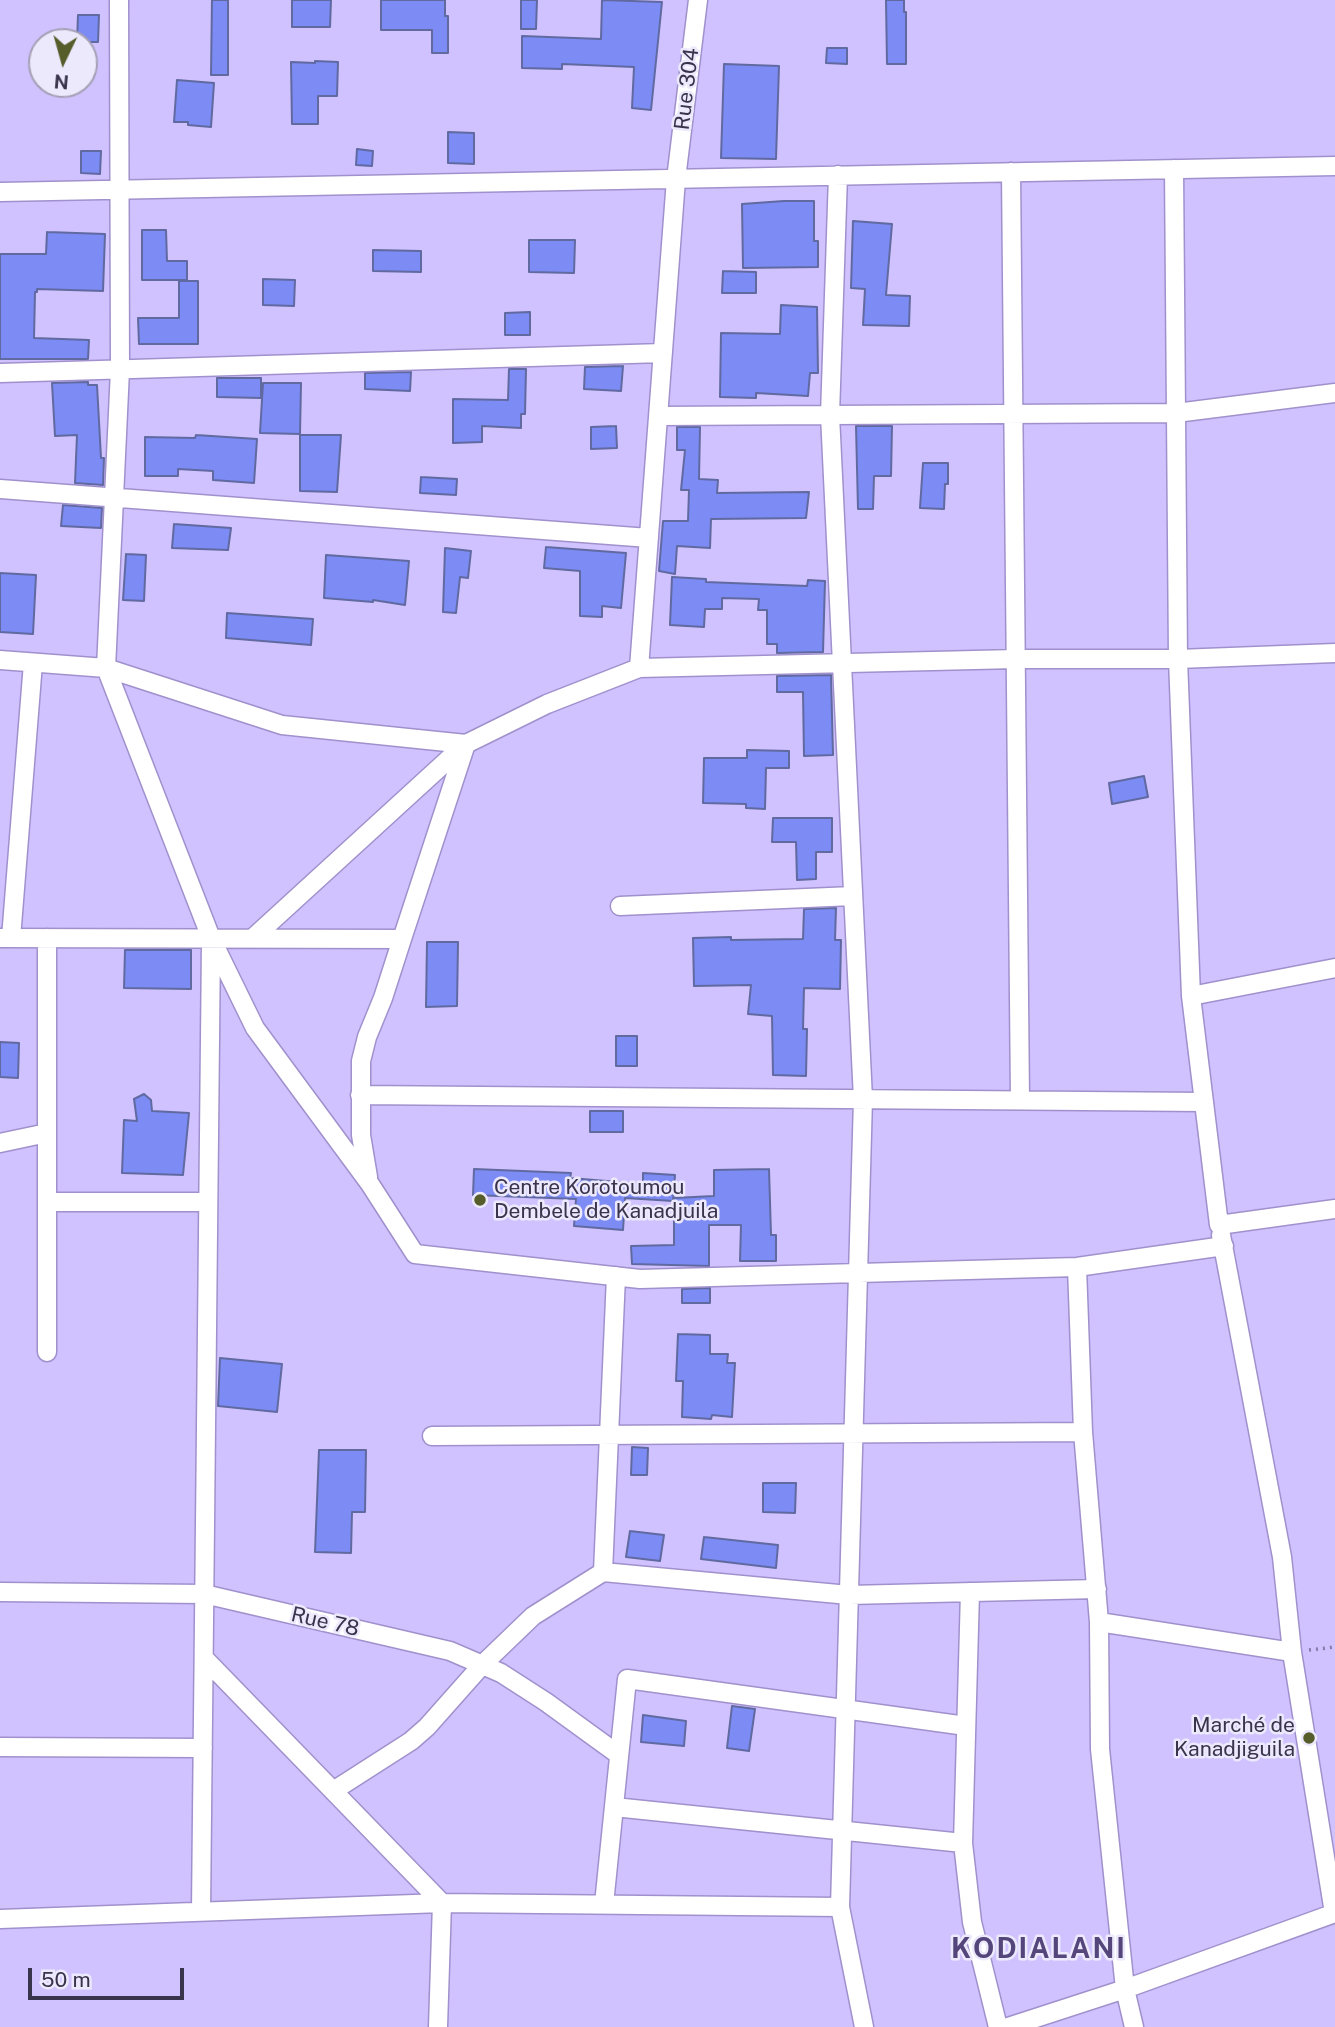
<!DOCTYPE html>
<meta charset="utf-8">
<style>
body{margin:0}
#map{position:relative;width:1335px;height:2027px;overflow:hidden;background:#d0c1ff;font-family:"Public Sans",sans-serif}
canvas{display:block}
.north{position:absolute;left:28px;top:28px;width:70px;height:70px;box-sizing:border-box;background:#ede9fc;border:2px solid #a5a0b6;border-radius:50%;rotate:185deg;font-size:19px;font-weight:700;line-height:28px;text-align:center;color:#39334c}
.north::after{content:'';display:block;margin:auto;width:24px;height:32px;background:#565d2b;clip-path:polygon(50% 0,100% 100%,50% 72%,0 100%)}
.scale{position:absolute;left:28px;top:1968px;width:156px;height:32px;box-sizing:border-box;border:4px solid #39334c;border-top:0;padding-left:9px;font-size:21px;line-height:24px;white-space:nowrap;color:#39334c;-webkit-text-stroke:5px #ede9fc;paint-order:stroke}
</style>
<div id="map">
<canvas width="1335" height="2027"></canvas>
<div class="north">N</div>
<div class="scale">50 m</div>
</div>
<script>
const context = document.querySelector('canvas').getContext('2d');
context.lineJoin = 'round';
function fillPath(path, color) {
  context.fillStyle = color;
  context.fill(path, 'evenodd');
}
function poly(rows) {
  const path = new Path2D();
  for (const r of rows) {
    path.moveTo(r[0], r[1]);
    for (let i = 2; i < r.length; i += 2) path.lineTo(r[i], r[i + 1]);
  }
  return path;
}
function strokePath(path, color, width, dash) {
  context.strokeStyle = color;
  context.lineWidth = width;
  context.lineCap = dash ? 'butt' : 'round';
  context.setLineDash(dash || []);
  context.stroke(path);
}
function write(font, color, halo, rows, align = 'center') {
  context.font = font + ' "Public Sans",sans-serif';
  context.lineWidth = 5;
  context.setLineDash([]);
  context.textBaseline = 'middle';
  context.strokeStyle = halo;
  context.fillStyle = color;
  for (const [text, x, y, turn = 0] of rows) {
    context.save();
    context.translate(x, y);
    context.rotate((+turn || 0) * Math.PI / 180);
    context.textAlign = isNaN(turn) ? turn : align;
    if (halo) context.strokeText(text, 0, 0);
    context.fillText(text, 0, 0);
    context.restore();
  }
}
const building = poly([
 [212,0,228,0,228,75,211,75,212,0],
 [292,0,331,0,330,27,292,27,292,0],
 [381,0,445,0,445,16,448,16,448,53,432,53,432,30,381,30,381,0],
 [521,0,537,0,536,29,521,29,521,0],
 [602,0,662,2,651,110,632,108,634,67,562,64,562,69,522,68,522,36,601,39,602,0],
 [886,0,904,0,904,12,906,12,906,64,887,64,886,0],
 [78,15,99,15,98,42,77,42,78,15],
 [827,48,847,48,847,64,826,63,827,48],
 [315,61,338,62,337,96,318,96,318,124,292,124,291,62,315,63,315,61],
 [724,64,779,66,776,159,721,158,724,64],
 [177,80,214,83,211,127,188,125,188,122,174,122,177,80],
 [448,132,474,133,474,164,448,163,448,132],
 [357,149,373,151,372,166,356,165,357,149],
 [81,151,101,151,100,174,81,173,81,151],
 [784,201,814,201,814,241,818,241,818,267,743,268,742,204,784,201],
 [853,221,892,224,886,295,910,296,909,326,863,325,865,289,851,288,853,221],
 [142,230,166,230,167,261,187,261,187,280,142,280,142,230],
 [47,232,105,234,103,291,37,289,37,292,35,292,34,338,89,340,88,359,0,359,0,254,46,254,47,232],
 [529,240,575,240,574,273,529,272,529,240],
 [373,250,421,251,421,272,373,271,373,250],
 [723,271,756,272,756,293,722,293,723,271],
 [263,279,295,280,294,306,263,305,263,279],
 [179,281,198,281,198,344,139,344,138,318,179,318,179,281],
 [781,305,817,307,818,373,810,373,808,396,756,393,756,398,720,397,721,333,780,334,781,305],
 [530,312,530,335,505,335,505,313,530,312],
 [623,366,621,391,584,389,585,367,623,366],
 [509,369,526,369,525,414,521,414,521,428,482,426,482,442,453,443,453,399,508,400,509,369],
 [411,372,410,391,365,389,365,373,411,372],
 [217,378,261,378,261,398,217,397,217,378],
 [88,382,88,385,97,385,101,458,104,458,103,485,75,483,77,435,55,436,52,383,88,382],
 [263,383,301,383,300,434,260,433,263,383],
 [616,426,617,448,591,449,591,427,616,426],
 [856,426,892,426,891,476,874,476,873,509,858,509,856,426],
 [677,427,700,427,699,479,718,480,717,493,809,492,806,518,711,519,710,548,677,546,675,574,659,571,663,521,688,521,689,490,681,490,685,450,677,450,677,427],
 [196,435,257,439,254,483,213,480,213,471,178,469,178,476,145,476,145,437,195,438,196,435],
 [300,435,341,435,337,492,300,491,300,435],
 [923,463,948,463,948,484,945,484,944,509,920,508,923,463],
 [421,477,457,479,456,495,420,493,421,477],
 [63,505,102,508,101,528,61,526,63,505],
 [174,524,231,528,228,550,172,548,174,524],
 [546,547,626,553,621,608,602,606,602,617,580,616,580,571,544,568,546,547],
 [445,548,471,551,468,578,460,577,456,613,443,612,445,548],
 [126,554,146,555,144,601,123,600,126,554],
 [326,555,409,561,405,605,373,600,373,602,324,598,326,555],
 [0,573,36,575,33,634,0,632,0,573],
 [672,577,706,579,706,582,807,586,808,580,825,581,823,652,777,653,777,644,767,644,767,610,758,610,759,599,722,598,722,609,705,609,704,627,670,625,672,577],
 [227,613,313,619,311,645,226,638,227,613],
 [831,675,833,755,804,756,803,692,777,692,777,676,831,675],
 [747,750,789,751,789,768,766,768,765,809,746,808,746,804,703,803,704,758,747,758,747,750],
 [1144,776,1148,797,1112,804,1109,783,1144,776],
 [773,818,832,818,832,852,816,852,816,879,797,880,796,842,772,842,773,818],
 [836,908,835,940,841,940,840,989,804,988,803,1029,807,1029,806,1076,773,1075,772,1016,748,1014,751,985,694,986,693,938,731,937,731,940,803,939,804,909,836,908],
 [427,942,458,942,457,1006,426,1007,427,942],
 [125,950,191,950,191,989,124,988,125,950],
 [616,1036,637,1036,637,1066,616,1066,616,1036],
 [0,1042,19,1043,18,1078,0,1077,0,1042],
 [144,1094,151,1100,152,1111,189,1113,183,1175,122,1173,124,1120,137,1121,134,1099,144,1094],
 [590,1111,623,1111,623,1132,590,1132,590,1111],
 [474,1169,571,1173,570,1178,643,1184,643,1173,675,1175,673,1201,625,1198,623,1230,574,1226,576,1199,473,1195,474,1169],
 [769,1169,771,1235,776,1235,776,1261,740,1261,741,1225,709,1225,709,1266,632,1264,631,1246,674,1245,674,1198,714,1196,714,1170,769,1169],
 [710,1288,710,1303,682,1303,682,1289,710,1288],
 [678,1334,710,1335,710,1354,728,1354,727,1363,735,1363,732,1417,712,1415,711,1419,682,1417,683,1381,676,1381,678,1334],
 [220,1358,282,1364,277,1412,218,1406,220,1358],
 [632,1447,648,1448,647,1475,631,1475,632,1447],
 [319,1450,366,1450,365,1512,352,1512,351,1553,315,1552,319,1450],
 [763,1483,796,1483,795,1513,763,1512,763,1483],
 [630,1531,664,1535,660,1561,626,1557,630,1531],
 [704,1537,778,1545,776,1568,701,1559,704,1537],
 [732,1706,755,1709,749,1751,727,1748,732,1706],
 [643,1715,686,1721,684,1746,641,1742,643,1715]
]);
const path = poly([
 [1309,1650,1335,1647]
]);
const minor = poly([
 [119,0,120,370,106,668,211,938,255,1028,370,1184,415,1254,640,1279,1077,1267,1224,1246],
 [1174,169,1178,659,1191,996,1219,1225,1335,1209],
 [1011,172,1020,1100],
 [838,175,830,415,863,1099,840,1907,864,2027],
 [0,192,1335,166],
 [0,373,663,353],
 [658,416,1176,413,1335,393],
 [0,489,649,538],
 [0,660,106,668,282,725,466,744,547,704,639,668,1016,659,1178,659,1335,653],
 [639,668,676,179,698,0],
 [620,906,853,896],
 [0,938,402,939,466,744],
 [11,938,33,663],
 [47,938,47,1352],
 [253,938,463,746],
 [1191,996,1335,968],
 [360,1095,1204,1102],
 [0,1143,47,1133],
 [368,1177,361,1135,361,1061,367,1037,383,998,402,939],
 [47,1202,208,1202],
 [1221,1235,1282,1557,1292,1652,1334,1913],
 [1077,1267,1083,1432,1099,1622,1100,1749,1125,1989,1134,2027],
 [432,1436,1083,1432],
 [603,1572,616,1276],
 [0,1592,204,1594,450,1651,501,1673,546,1702,619,1755],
 [970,1592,963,1843,972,1922,998,2027],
 [1099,1622,1292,1652],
 [204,1658,442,1903,438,2027],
 [0,1747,203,1748],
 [333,1791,411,1741,427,1727,482,1665,533,1616,603,1572,849,1595,1097,1589],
 [614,1807,963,1843],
 [604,1904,627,1679,966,1726],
 [201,1911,211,942],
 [0,1919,442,1903,840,1907],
 [1008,2027,1125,1989,1335,1913]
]);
const markers = [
 [480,1200,7,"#565d2b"],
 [1309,1738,7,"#565d2b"]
];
const streetNames = [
 ["Rue 304",687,89,-83],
 ["Rue 78",325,1622,13]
];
const poiNames = [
 ["Centre Korotoumou",494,1188],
 ["Dembele de Kanadjuila",494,1212],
 ["Marché de",1295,1726,"right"],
 ["Kanadjiguila",1295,1750,"right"]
];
const districtNames = [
 ["KODIALANI",1039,1949]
];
fillPath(building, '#7d8bf4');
strokePath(building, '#606aa1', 2);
strokePath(minor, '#a091cc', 21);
strokePath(path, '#867ba7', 3.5, [2, 5]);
strokePath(minor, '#fff', 18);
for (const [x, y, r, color] of markers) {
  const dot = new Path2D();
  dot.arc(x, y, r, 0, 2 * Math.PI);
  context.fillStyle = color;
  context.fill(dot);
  strokePath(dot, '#ede9fc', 2.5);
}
write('21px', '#39334c', '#ede9fc', streetNames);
write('21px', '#39334c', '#ede9fc', poiNames, 'left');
context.letterSpacing = '2px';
write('bold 28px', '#54457a', '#ede9fc', districtNames);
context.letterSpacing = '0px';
</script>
